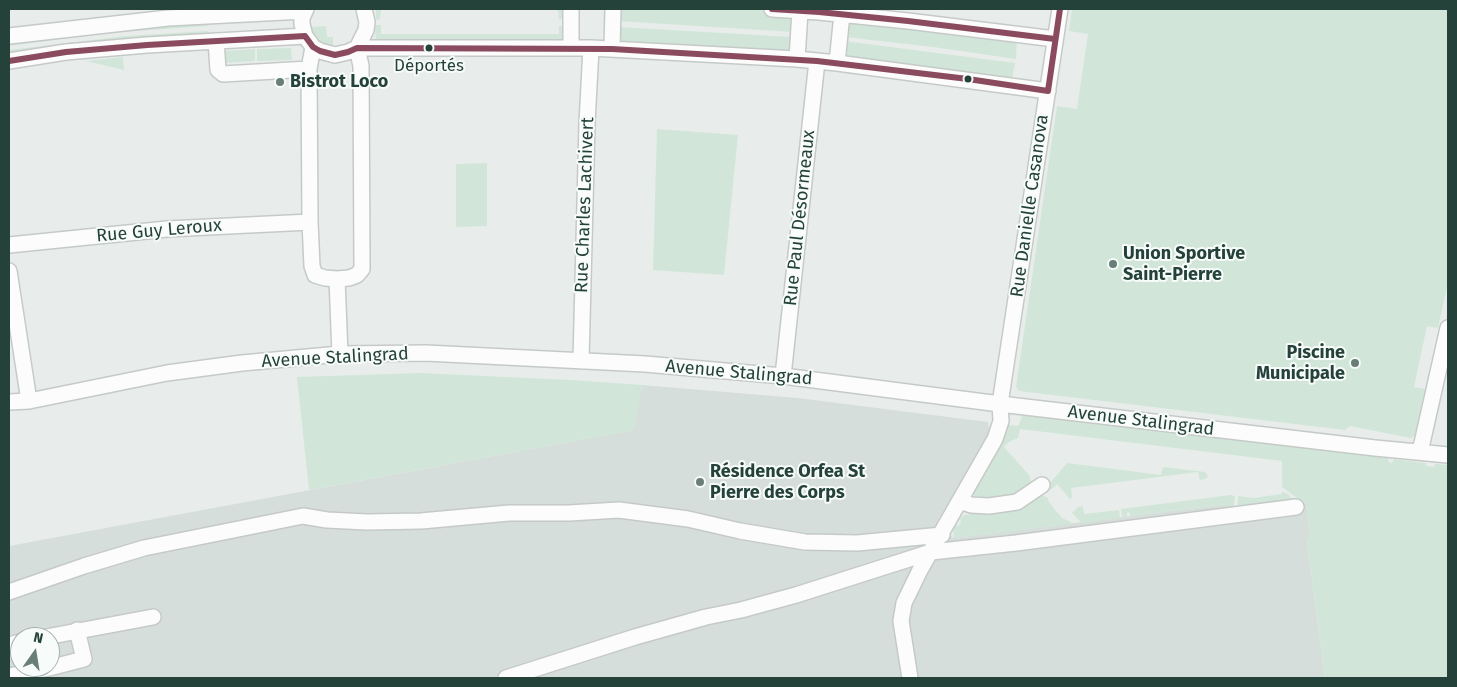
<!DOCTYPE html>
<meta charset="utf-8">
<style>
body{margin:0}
#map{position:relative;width:1457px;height:687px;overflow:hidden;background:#e8edeb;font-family:"Fira Sans",sans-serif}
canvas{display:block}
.frame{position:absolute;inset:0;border:10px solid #24423a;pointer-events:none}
.north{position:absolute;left:10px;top:627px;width:50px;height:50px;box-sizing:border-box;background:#f7fbf9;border:1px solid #a3b1ad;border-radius:50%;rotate:13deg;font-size:14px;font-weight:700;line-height:20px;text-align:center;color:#24423a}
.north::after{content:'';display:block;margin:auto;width:18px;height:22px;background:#697e78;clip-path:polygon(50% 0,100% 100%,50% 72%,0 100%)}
</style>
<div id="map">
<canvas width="1457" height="687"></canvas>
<div class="frame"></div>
<div class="north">N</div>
</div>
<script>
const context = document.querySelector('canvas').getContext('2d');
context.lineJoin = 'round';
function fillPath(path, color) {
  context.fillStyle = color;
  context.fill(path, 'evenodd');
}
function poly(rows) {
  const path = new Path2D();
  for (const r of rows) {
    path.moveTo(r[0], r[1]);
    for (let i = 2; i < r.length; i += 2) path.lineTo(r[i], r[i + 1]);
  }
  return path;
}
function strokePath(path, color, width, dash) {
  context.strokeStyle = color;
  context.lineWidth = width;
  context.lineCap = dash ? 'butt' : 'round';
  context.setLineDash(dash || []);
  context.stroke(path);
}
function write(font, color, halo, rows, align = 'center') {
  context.font = font + ' "Fira Sans",sans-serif';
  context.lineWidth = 4;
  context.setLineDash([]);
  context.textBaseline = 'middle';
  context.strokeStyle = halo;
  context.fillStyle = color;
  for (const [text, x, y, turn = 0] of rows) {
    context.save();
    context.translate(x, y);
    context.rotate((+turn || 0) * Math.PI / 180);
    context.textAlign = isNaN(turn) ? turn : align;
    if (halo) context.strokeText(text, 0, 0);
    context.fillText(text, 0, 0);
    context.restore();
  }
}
const built = poly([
 [642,385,798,398,988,422,990,433,937,522,953,538,1227,504,1228,513,1306,503,1310,535,1307,541,1325,678,9,678,9,546,633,430],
 [20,637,50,637,50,667,20,667]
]);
const green = poly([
 [376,9,566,9,566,20,559,19,558,10,381,10,380,19,376,20],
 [618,9,740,9,791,12,794,14,793,32,618,21],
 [1072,9,1448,9,1448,282,1438,328,1427,326,1414,387,1425,389,1415,435,1411,438,1350,426,1345,430,1019,391,1016,387,1057,106,1077,109,1086,48,1088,34,1069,31],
 [207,20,208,26,107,33,9,46,9,40],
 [846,21,1017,40,1016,59,933,47,845,37],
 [375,25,381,25,381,34,559,34,559,26,566,26,566,41,376,41],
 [326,26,327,37,333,37,333,47,320,42,315,36,311,28,311,27],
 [618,27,792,37,791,53,624,46,617,40],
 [208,31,208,37,9,57,9,50,126,36],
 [844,41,1015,63,1012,79,1012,80,844,61],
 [291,48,292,60,257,61,257,49],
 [255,49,255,61,224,63,223,51],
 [123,57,124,70,86,61,87,61],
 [657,129,738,135,724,275,653,270],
 [487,163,487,226,456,227,456,164],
 [420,373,572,380,642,385,634,430,309,490,297,377],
 [1022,414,1388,458,1389,462,1392,463,1394,459,1417,462,1417,463,1418,462,1426,463,1426,466,1434,467,1435,464,1448,465,1448,678,1325,678,1307,541,1310,535,1306,503,1304,503,1282,487,1282,461,1020,429,1018,438,1009,442,1004,447,1029,475,1032,484,1018,495,1001,500,975,498,973,493,974,488,1006,432,1008,425,1018,426,1021,420],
 [1067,463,1161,475,1163,467,1205,472,1208,476,1207,478,1200,480,1198,472,1071,488,1072,498,1070,499,1057,484,1051,490,1049,487,1050,483],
 [1282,492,1288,494,1295,502,1237,512,1238,496,1253,498,1282,494],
 [1041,495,1048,498,1049,502,1062,518,1071,522,1071,524,953,538,954,527,955,525,959,526,961,521,960,519,964,515,997,511],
 [1231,495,1235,496,1233,512,1228,513,1226,504,1130,516,1129,512,1127,513,1127,517,1122,517,1121,509],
 [1083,506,1084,514,1119,510,1120,518,1082,523,1072,513,1078,507]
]);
const minor = poly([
 [306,9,302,18,302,24,305,36,313,47,320,51,335,55,348,52,357,48,366,30,367,22,364,9],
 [772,9,819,12,908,21,1055,39],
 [9,36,168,18,304,11],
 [216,41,218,70,223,74,309,69],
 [313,47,309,69,310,222,312,266,315,275,325,278,337,279,349,278,357,275,362,269,361,66,357,48],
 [357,48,591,48,797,59,837,63,1048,91],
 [571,48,571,9],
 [612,49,613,9],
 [797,59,800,11],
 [9,61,66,52,147,45,305,36],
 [837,63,842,14],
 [9,245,167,229,310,222],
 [9,271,29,401],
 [337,279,340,354],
 [581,361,587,123,591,48],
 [783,376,817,61],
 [9,402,29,401,167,373,242,363,340,354,426,353,645,364,783,376,1000,404,1375,448,1448,455],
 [1420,452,1448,328],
 [960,501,971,505,989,506,1017,502,1042,485],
 [9,592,84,566,144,548,303,516,327,520,367,522,421,521,509,513,569,513,619,510,688,519,740,531,805,542,857,543,942,535],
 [46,637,153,617],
 [9,645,20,642],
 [9,676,49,668,84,659,77,630],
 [506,678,635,637,706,617,741,610,796,595,931,552,1016,543,1296,507],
 [910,678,901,621,904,603,920,570,995,439,1001,421,1000,404,1060,9]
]);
const bus1 = poly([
 [772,9,819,12,908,21,1055,39],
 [9,61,66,52,147,45,305,36,313,47,320,51,335,55,348,52,357,48,612,49,817,61,968,79,1048,91,1060,9]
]);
const markers = [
 [429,48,4.5,"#24423a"],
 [968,79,4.5,"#24423a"],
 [280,82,5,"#697e78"],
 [1113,264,5,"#697e78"],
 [1355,363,5,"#697e78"],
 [700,482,5,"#697e78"]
];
const busNames = [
 ["Déportés",429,66]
];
const poiNames = [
 ["Bistrot Loco",290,82],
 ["Union Sportive",1123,254],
 ["Saint-Pierre",1123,275],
 ["Piscine",1345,353,"right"],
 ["Municipale",1345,374,"right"],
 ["Résidence Orfea St",710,472],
 ["Pierre des Corps",710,493]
];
const streetNames = [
 ["Rue Charles Lachivert",585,205,-88],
 ["Rue Danielle Casanova",1030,206,-82],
 ["Rue Paul Désormeaux",800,218,-84],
 ["Rue Guy Leroux",159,231,-5],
 ["Avenue Stalingrad",335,358,-3],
 ["Avenue Stalingrad",739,373,5],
 ["Avenue Stalingrad",1141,421,7]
];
fillPath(built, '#d6dedb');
fillPath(green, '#d1e6d8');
strokePath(minor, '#c5cac8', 18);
strokePath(minor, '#fcfcfc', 15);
strokePath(bus1, '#8b4b5f', 6);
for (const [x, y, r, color] of markers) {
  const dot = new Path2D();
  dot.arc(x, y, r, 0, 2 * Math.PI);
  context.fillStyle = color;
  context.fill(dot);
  strokePath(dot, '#f7fbf9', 2);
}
write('17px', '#24423a', '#f7fbf9', busNames);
write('bold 18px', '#24423a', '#f7fbf9', poiNames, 'left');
write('18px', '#24423a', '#f7fbf9', streetNames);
</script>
